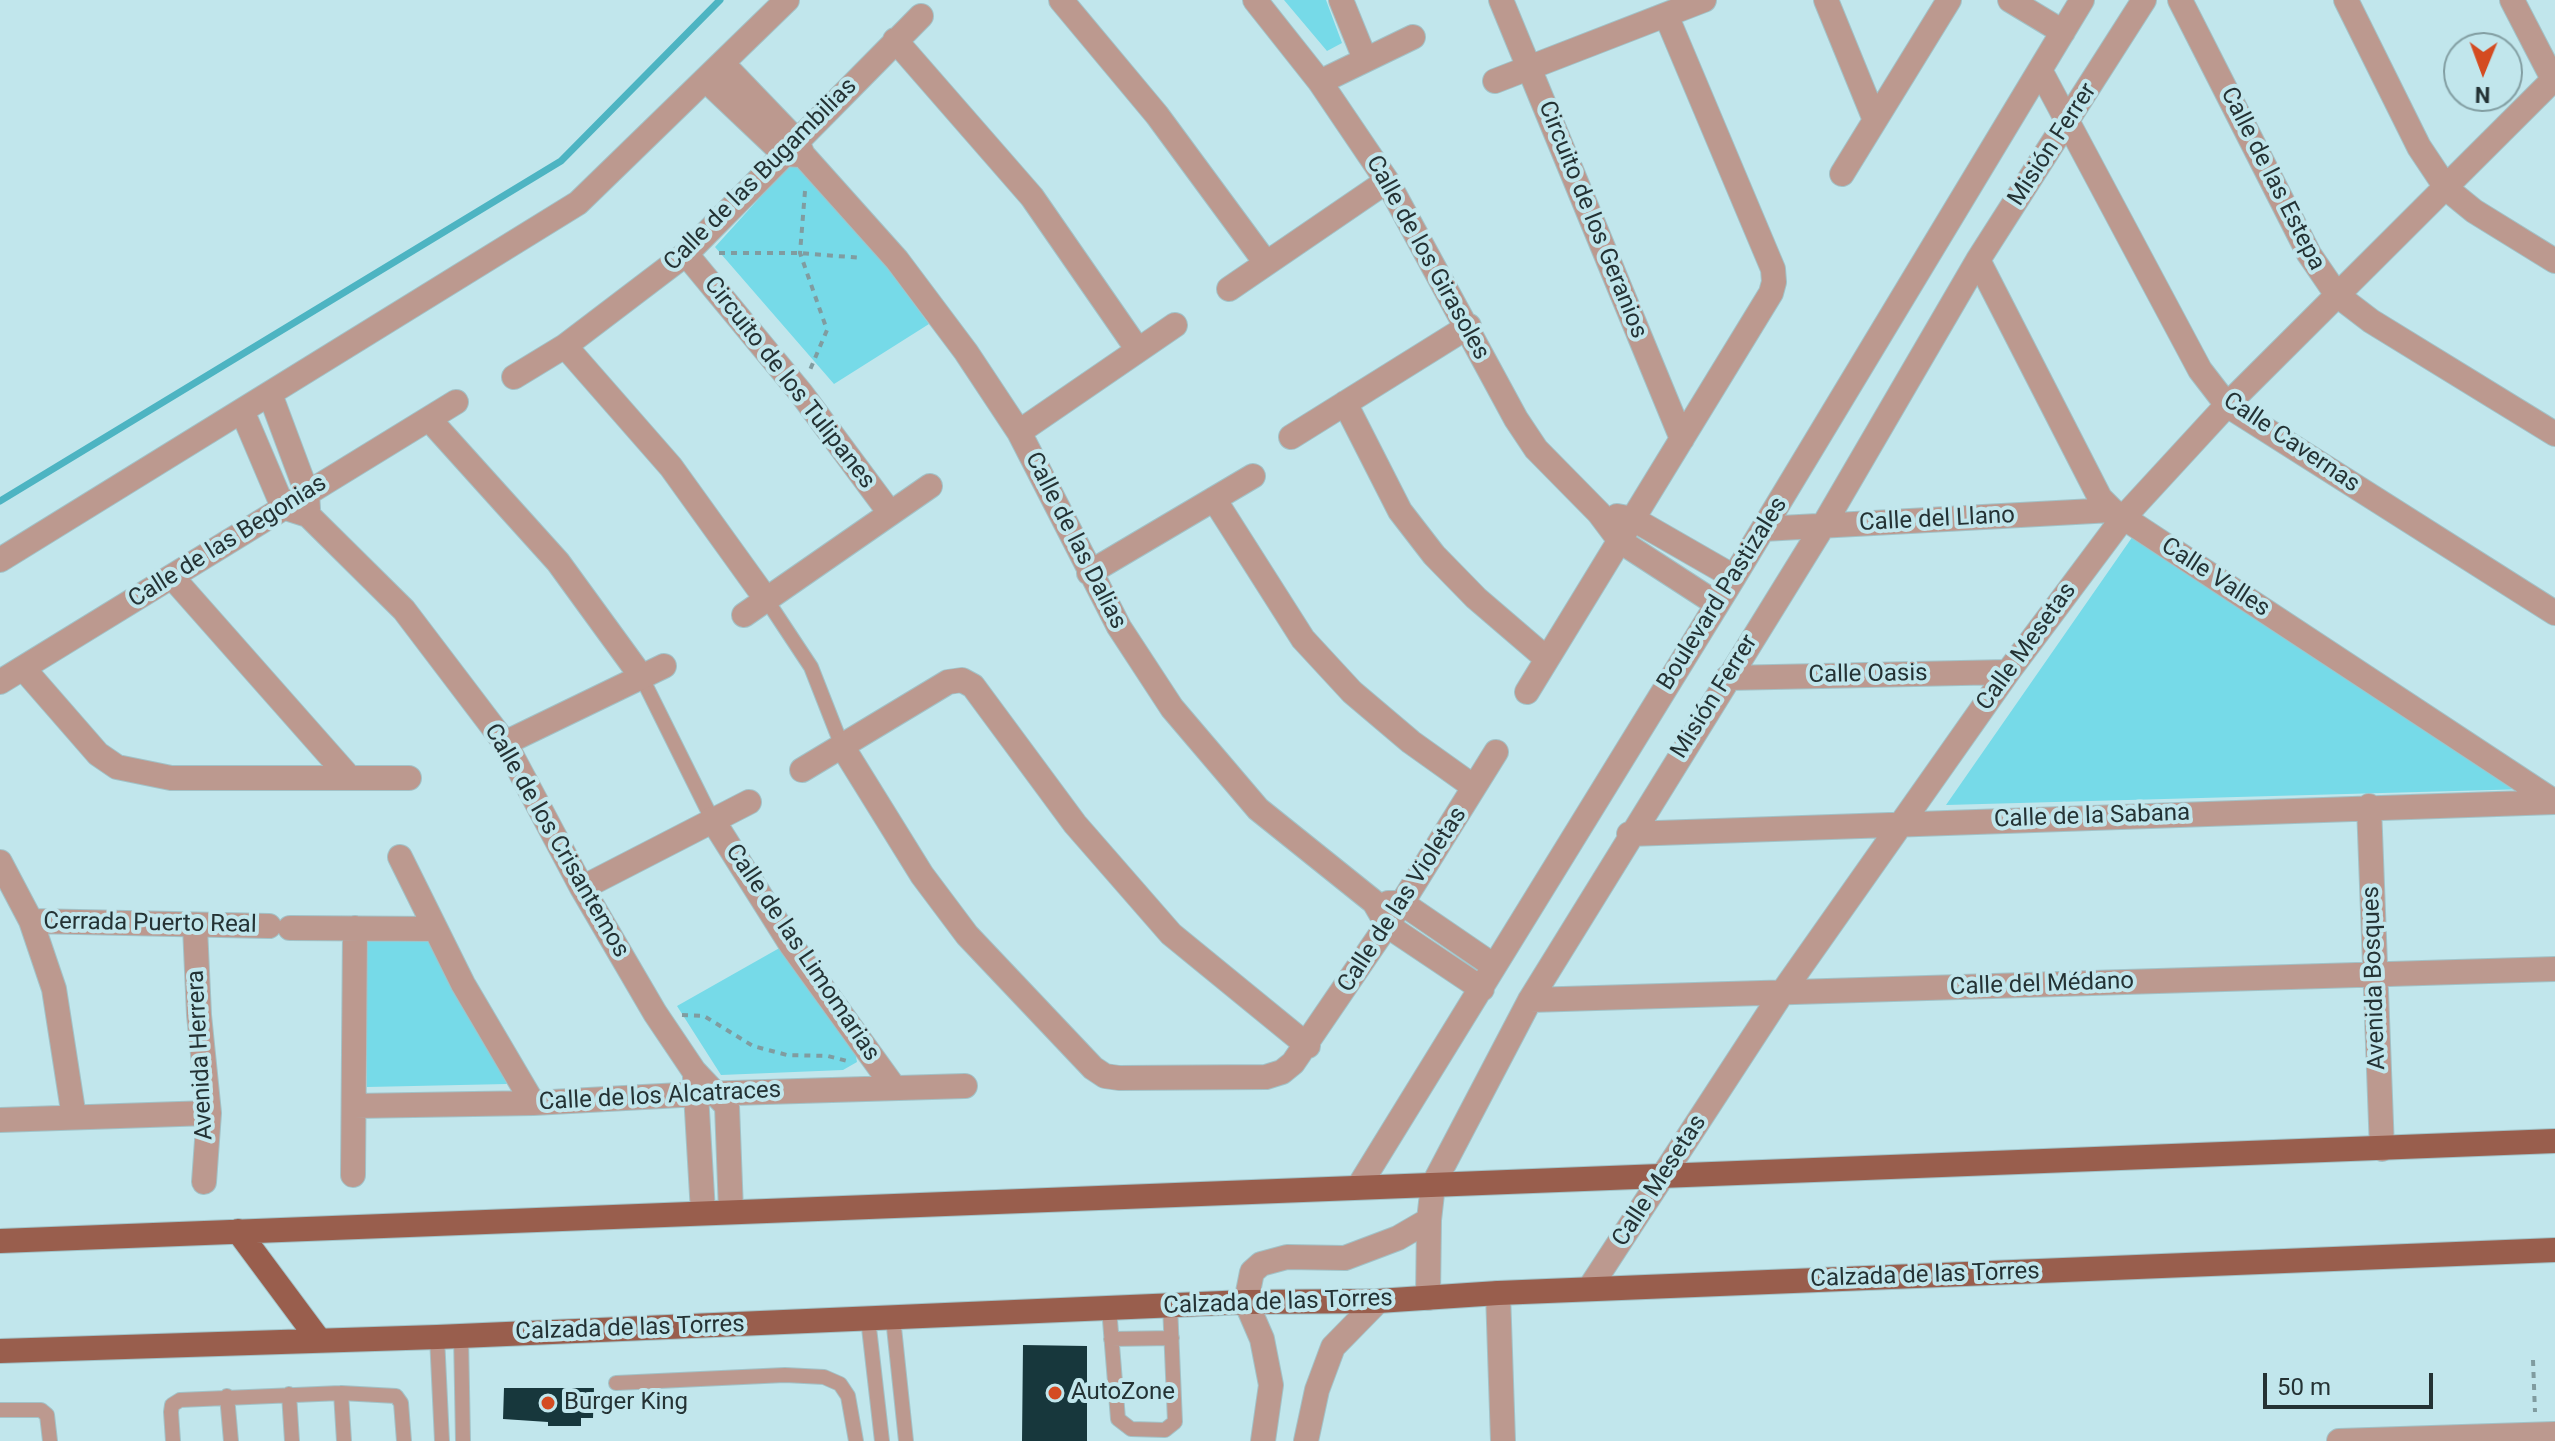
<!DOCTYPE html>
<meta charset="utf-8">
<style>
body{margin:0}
#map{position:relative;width:2555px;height:1441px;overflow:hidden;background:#c1e6ec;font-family:Roboto,sans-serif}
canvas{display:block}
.north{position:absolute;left:2443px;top:32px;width:80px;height:80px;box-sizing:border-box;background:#c1e6ec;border:2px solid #829ea2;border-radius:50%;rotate:181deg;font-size:22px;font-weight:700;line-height:32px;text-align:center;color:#243234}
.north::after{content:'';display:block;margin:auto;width:28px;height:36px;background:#d44b21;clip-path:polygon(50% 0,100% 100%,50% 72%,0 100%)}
.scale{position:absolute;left:2263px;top:1373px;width:170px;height:36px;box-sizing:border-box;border:4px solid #243234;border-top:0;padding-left:10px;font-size:24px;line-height:28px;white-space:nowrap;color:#243234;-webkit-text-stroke:6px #c1e6ec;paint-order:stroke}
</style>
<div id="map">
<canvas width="2555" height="1441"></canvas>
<div class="north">N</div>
<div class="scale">50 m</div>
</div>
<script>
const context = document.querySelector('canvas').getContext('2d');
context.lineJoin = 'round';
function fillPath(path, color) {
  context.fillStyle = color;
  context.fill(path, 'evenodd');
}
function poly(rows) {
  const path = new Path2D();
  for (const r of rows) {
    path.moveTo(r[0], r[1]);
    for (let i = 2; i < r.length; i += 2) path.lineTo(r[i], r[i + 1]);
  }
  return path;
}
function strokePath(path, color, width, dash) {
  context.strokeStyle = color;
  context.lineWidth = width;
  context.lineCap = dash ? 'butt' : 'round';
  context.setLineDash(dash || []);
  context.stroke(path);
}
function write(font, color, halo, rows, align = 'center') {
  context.font = font + ' Roboto,sans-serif';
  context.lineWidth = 8;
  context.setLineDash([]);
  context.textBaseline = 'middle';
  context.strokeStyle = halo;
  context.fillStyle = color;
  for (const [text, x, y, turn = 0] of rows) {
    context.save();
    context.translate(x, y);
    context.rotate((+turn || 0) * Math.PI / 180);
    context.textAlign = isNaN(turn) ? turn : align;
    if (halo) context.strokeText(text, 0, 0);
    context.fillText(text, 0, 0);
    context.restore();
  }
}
const green = poly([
 [1284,0,1326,0,1342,43,1327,51],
 [792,162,870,244,929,324,834,384,715,247],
 [2133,536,2528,789,1946,805],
 [424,933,507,1084,367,1087,367,935],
 [783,946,855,1051,857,1062,843,1070,721,1075,677,1006]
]);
const stream = poly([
 [0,501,561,161,720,0]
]);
const building = poly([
 [1023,1345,1087,1346,1087,1441,1022,1441],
 [504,1388,594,1388,593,1418,581,1418,581,1426,548,1426,548,1422,503,1419]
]);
const path = poly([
 [805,191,800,253,827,330,810,370],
 [719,253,800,253,862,258],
 [682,1015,704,1016,753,1046,787,1055,828,1056,847,1061],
 [2533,1360,2535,1412]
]);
const lane = poly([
 [766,599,811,667,842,746],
 [641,676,712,819],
 [1109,1308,1118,1419,1131,1429,1165,1430,1175,1422,1170,1305],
 [893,1318,906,1441],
 [868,1319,882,1441],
 [461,1335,463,1441],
 [437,1337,442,1441],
 [1111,1339,1172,1338],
 [616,1383,785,1375,824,1377,840,1384,848,1396,856,1441],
 [341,1393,344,1441],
 [289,1394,292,1441],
 [227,1396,231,1441],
 [0,1410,41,1410,47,1415,50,1441],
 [173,1441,171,1412,172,1405,180,1400,341,1393,396,1396,401,1403,404,1441]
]);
const street = poly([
 [1061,0,1157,115,1266,263],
 [1255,0,1320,82,1387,181,1516,419,1536,449,1599,513,1620,541,1717,604],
 [1341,0,1365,59],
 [1501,0,1682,439],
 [1826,0,1875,120],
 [2010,0,2063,32],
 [2180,0,2309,254,2337,295,2371,321,2555,434],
 [2346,0,2419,147,2447,189,2474,211,2555,261],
 [2512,0,2555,83],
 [895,40,1032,197,1138,350],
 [724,65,797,141,803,155,897,260,966,352,1019,432,1119,627,1172,708,1258,809,1374,902,1388,926,1482,989],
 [2040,70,2200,370,2227,405,2555,613],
 [707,81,784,154,800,155],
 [1495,81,1704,0],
 [1320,82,1413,37],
 [1842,174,1949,0],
 [686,254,801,393,890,513],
 [1978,260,2100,498,2112,510,2555,802],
 [1229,289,1387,181],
 [565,346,671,467,766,599],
 [514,377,565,346,686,254,921,16],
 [270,394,307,493,308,509],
 [1345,403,1400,511,1434,555,1476,598,1547,659],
 [243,413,283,507,308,515,404,610,505,743,582,888,655,1013,694,1071,727,1106,731,1211],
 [429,419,558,562,641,676],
 [1019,432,1175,325],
 [1291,437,1469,326],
 [1214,499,1303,639,1352,692,1411,742,1474,787],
 [1617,516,1633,519,1734,577],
 [1763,529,2112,510],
 [0,560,578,203,787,0],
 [1089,573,1253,476],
 [173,578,349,777],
 [744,615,930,486],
 [23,668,98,754,117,767,171,778,409,778],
 [1727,678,2008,672],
 [0,682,456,402],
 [1527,692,1771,293,1774,282,1773,269,1666,15],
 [505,743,664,666],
 [842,746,922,875,967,935,1093,1068,1105,1076,1119,1078,1266,1077,1282,1072,1293,1063,1402,903,1496,752],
 [802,770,948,682,962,680,973,686,1075,824,1171,934,1308,1046],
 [2369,806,2382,1149],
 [712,819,792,946,893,1086],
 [1629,834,2555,802],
 [400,857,463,984,533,1103],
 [0,862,31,921,54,989,74,1117],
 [582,888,749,802],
 [1388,903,1402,903,1494,966],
 [31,921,269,926],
 [195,927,199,1015,209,1113,204,1182],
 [290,928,435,929],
 [1530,1000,2555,969],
 [695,1077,703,1212],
 [354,1106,533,1103,699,1094,965,1086],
 [0,1120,209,1113],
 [353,1175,355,928],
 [1359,1186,1734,577,2082,0],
 [1589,1289,1782,993,2008,672,2123,518,2227,405,2555,78],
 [1498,1293,1503,1441],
 [1428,1298,1429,1220],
 [1263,1441,1271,1385,1262,1339,1246,1302,1252,1272,1261,1264,1287,1257,1345,1258,1398,1238,1429,1220,1433,1185,1530,1000,1823,526,1978,260,2144,0],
 [1306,1441,1317,1390,1333,1347,1378,1301],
 [2339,1441,2555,1434]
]);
const primary = poly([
 [238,1231,319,1340],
 [0,1241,2555,1141],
 [0,1351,437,1337,1246,1302,1378,1301,1498,1293,2555,1250]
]);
const markers = [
 [1055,1393,8,"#d44b21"],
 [548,1403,8,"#d44b21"]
];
const streetNames = [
 ["Misión Ferrer",2053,145,-57],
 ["Calle de las Bugambilias",761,175,-45],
 ["Calle de las Estepa",2272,179,63],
 ["Circuito de los Geranios",1592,220,68],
 ["Calle de los Girasoles",1427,258,61],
 ["Circuito de los Tulipanes",789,383,52],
 ["Calle Cavernas",2291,443,34],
 ["Calle del Llano",1937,520,-3],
 ["Calle de las Dalias",1075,541,63],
 ["Calle de las Begonias",228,542,-32],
 ["Calle Valles",2215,578,33],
 ["Boulevard Pastizales",1723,594,-58],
 ["Calle Mesetas",2027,647,-54],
 ["Calle Oasis",1868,675,-1],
 ["Misión Ferrer",1715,697,-58],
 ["Calle de la Sabana",2092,817,-2],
 ["Calle de los Crisantemos",556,841,60],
 ["Calle de las Violetas",1403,900,-57],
 ["Cerrada Puerto Real",150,924,1],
 ["Calle de las Limomarias",802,953,56],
 ["Avenida Bosques",2375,978,-92],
 ["Calle del Médano",2042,985,-2],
 ["Avenida Herrera",201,1055,-93],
 ["Calle de los Alcatraces",660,1097,-3],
 ["Calle Mesetas",1660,1181,-57],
 ["Calzada de las Torres",1925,1276,-2],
 ["Calzada de las Torres",1278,1303,-2],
 ["Calzada de las Torres",630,1329,-2]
];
const poiNames = [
 ["AutoZone",1071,1393],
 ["Burger King",564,1403]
];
fillPath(green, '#76dae8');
strokePath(stream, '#4db4c2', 7);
fillPath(building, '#17373c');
strokePath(lane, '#a2c2c7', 16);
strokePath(street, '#a2c2c7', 26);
strokePath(primary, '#a2c2c7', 26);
strokePath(path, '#809ca0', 4, [6, 6]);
strokePath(lane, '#bc998f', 14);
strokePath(street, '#bc998f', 24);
strokePath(primary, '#995e4d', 24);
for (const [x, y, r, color] of markers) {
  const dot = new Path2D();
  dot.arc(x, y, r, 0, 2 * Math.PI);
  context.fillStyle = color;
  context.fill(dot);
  strokePath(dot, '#c1e6ec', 3);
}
write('24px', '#243234', '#c1e6ec', streetNames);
write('24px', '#243234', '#c1e6ec', poiNames, 'left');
</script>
